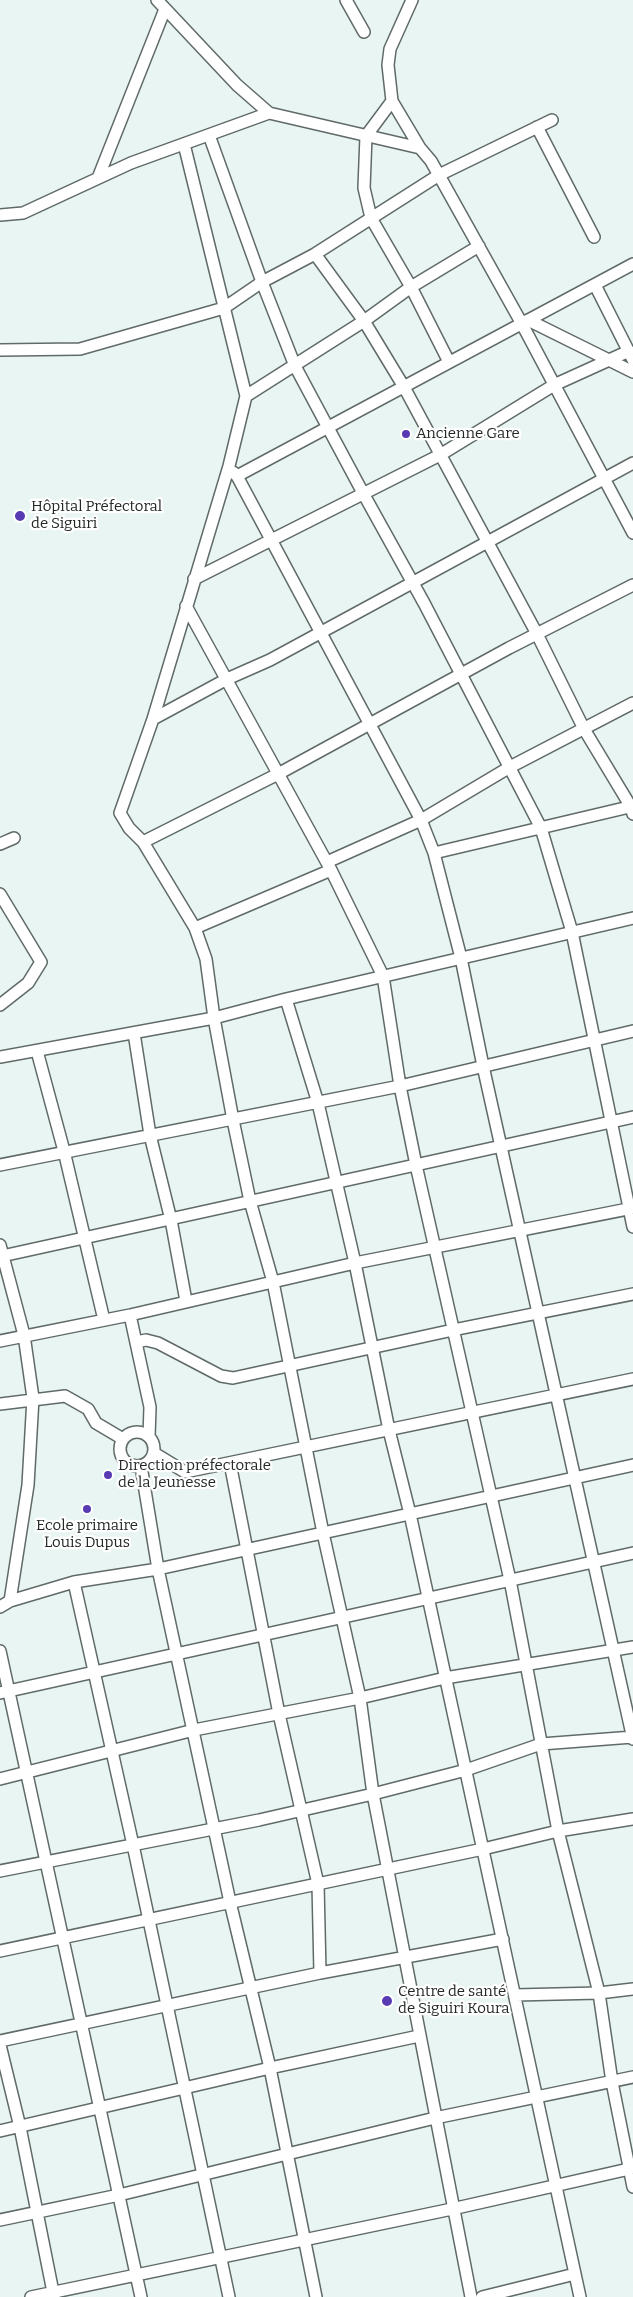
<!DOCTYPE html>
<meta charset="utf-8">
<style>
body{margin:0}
canvas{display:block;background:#e9f5f3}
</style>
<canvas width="633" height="2297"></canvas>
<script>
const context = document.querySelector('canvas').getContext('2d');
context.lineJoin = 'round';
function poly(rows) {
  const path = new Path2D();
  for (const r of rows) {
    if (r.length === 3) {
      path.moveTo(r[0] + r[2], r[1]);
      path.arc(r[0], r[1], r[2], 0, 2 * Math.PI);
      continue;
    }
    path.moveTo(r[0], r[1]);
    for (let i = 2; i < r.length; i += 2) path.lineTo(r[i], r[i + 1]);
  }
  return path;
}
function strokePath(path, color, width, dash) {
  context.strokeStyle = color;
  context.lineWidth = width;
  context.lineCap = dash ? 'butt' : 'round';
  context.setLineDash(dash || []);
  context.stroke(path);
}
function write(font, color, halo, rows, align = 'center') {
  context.font = font + ' Bitter,serif';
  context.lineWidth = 4.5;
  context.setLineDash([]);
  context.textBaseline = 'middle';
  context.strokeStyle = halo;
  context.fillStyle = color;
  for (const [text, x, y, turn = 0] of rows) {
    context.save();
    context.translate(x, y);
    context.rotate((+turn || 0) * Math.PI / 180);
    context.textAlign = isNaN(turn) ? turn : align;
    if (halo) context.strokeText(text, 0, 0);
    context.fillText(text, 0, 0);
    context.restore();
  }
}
const minor = poly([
 [157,0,237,85,269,113,420,148,431,161,522,324,633,533],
 [346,0,364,32],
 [412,0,390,49,388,65,392,101,366,136,364,188,371,218,411,287,449,362],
 [392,101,420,148],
 [537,127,594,237],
 [209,135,262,282,295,366,363,493,424,603,541,828,572,932,633,1227],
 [184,144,246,396,229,466,153,719,120,813,129,828,143,842,195,928,206,959,214,1018,233,1120,250,1201,273,1282,323,1533,360,1698,373,1794,471,2297],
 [98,178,165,9],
 [0,215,23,213,131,163,269,113],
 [315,254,364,321,404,387,537,634,584,729,631,807,633,814],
 [595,285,633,360],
 [528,320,633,372],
 [0,350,80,349,224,308,262,282,315,254,439,175,552,120],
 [246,396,364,321,411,287,479,246],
 [233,472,237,476,633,264],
 [237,476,421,820,434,853,461,958,483,1066,633,1739],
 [194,579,440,455,554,385,629,351],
 [186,606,331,870,383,976,400,1086,416,1165,510,1580,558,1831,599,1993,612,2082,633,2187],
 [153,719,227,679,270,660,633,463],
 [143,842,278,774,509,648,633,585],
 [0,844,14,838],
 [434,853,633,806],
 [327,862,421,820,510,767,633,703],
 [0,894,41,962,28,983,0,1005],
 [195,928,331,870],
 [286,999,318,1103,355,1263,389,1430,410,1514,580,2297],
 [134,1033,150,1135,171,1220,186,1301],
 [37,1051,64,1151,104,1320],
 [0,1057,214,1018,286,999,633,918],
 [0,1165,400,1086,633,1031],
 [0,1245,24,1335,33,1398,28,1485,10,1601],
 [2,1256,633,1117],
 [130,1315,150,1407,149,1437],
 [0,1341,130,1315,355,1263,633,1208],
 [136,1342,146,1340,158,1343,221,1376,233,1378,453,1330,633,1294],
 [0,1404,65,1396,88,1409,96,1423,123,1439],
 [137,1449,17],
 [154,1453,185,1472,633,1379],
 [230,1463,279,1714,318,1884,320,1973],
 [141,1466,158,1569,230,1902,270,2068,316,2297],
 [74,1582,133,1845,229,2297],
 [0,1607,10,1601,74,1582,158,1569,633,1465],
 [0,1651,141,2297],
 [0,1693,633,1553],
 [0,1779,194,1730,360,1698,445,1678,633,1647],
 [0,1871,259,1820,373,1794,466,1770,541,1744,633,1737],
 [0,1951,483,1849,558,1831,633,1819],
 [515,1995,599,1993,633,1989],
 [0,2041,320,1973,503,1939],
 [0,2045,20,2127,54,2297],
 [0,2131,270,2068,419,2036],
 [0,2220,119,2195,435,2118,633,2077],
 [31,2297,452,2209,633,2168],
 [482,2297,575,2274]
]);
const markers = [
 [406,434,5,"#583bb3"],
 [20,516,6,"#583bb3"],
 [108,1475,5,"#583bb3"],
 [87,1509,5,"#583bb3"],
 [387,2001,6,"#583bb3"]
];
const poiNames = [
 ["Ancienne Gare",416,434],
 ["Hôpital Préfectoral",31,507],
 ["de Siguiri",31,524],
 ["Direction préfectorale",118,1466],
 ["de la Jeunesse",118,1483],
 ["Ecole primaire",87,1526,"center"],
 ["Louis Dupus",87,1543,"center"],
 ["Centre de santé",398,1992],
 ["de Siguiri Koura",398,2009]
];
strokePath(minor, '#606a69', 14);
strokePath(minor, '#fff', 11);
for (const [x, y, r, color] of markers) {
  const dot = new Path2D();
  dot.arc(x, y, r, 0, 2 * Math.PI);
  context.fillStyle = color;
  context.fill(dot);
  strokePath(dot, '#fff', 2);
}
write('15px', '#232827', '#fff', poiNames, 'left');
</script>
